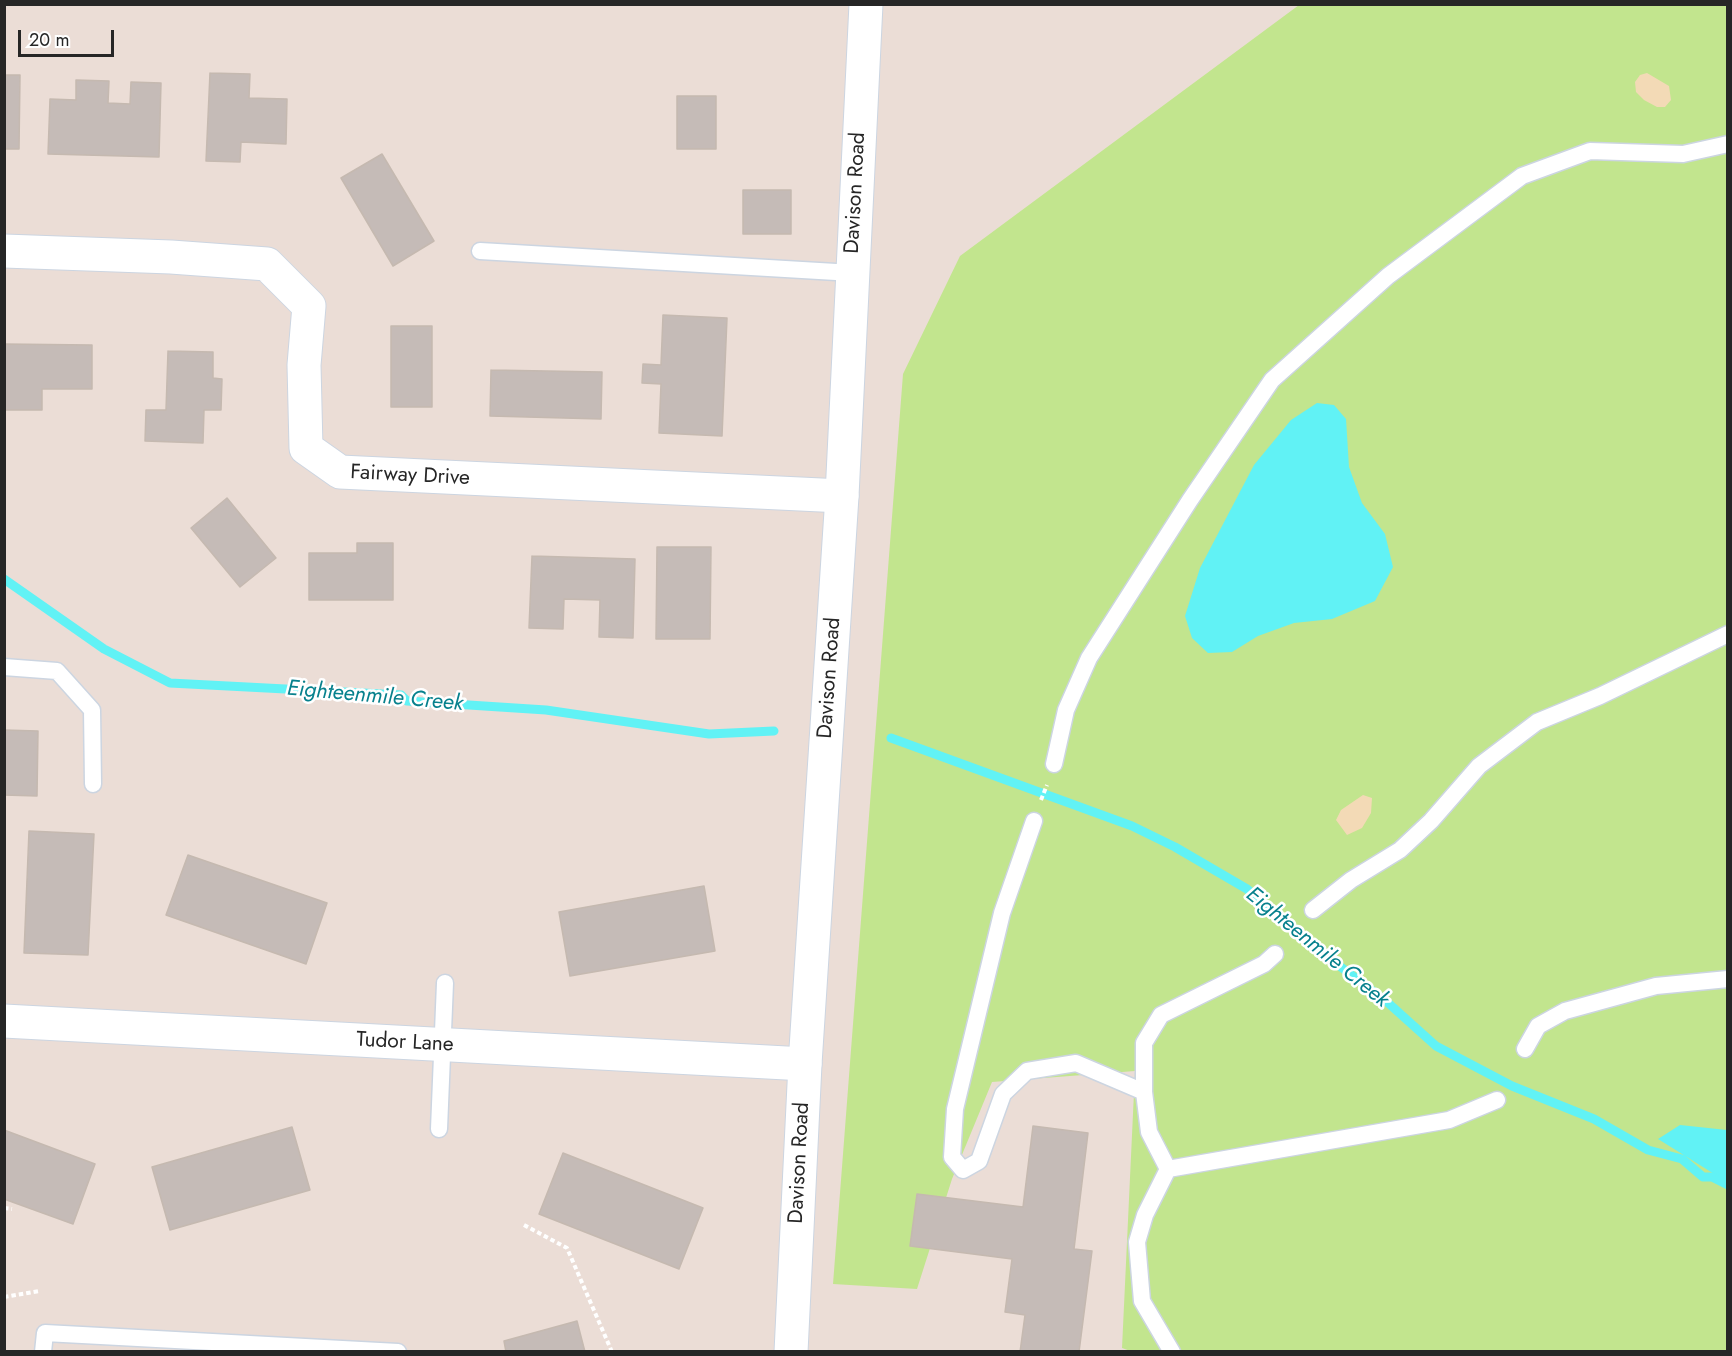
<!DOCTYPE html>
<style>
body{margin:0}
#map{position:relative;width:1732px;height:1356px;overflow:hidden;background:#ebddd6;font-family:Jost,sans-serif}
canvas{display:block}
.frame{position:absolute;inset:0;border:6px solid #262626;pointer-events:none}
.scale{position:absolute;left:18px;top:30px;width:96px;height:27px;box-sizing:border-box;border:3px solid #262626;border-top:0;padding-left:8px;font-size:18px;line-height:21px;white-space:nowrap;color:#262626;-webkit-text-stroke:4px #fff;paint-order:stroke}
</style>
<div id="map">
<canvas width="1732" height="1356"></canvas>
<div class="frame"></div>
<div class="scale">20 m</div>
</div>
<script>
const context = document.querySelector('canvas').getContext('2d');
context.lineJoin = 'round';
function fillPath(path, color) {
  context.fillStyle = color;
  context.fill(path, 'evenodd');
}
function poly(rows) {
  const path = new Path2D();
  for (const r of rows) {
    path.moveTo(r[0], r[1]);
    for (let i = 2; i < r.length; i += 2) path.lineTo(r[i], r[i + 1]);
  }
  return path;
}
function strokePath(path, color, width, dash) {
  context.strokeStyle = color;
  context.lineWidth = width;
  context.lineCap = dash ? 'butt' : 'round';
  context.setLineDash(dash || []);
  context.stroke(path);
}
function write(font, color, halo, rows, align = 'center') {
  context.font = font + ' Jost,sans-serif';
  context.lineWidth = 5;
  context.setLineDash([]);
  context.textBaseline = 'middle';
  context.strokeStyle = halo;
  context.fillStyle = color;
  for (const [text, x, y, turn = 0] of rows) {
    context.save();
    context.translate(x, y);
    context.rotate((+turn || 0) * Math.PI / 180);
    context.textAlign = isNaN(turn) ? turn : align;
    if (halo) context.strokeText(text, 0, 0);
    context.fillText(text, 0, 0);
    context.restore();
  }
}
const green = poly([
 [1299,5,1727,5,1727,1351,1133,1352,1122,1348,1135,1071,992,1082,952,1179,917,1289,833,1284,903,374,960,256]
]);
const sand = poly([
 [1647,73,1669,86,1671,100,1665,107,1657,107,1644,100,1636,92,1635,82,1640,75],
 [1363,795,1372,798,1371,813,1362,828,1347,835,1336,820,1341,810]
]);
const water = poly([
 [1317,403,1334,405,1346,419,1349,467,1362,503,1385,534,1393,567,1375,601,1332,619,1294,623,1258,636,1232,652,1208,653,1192,638,1185,616,1200,568,1254,465,1291,420],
 [1680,1125,1727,1130,1727,1182,1658,1139]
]);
const stream = poly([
 [4,579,104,649,170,683,401,695,407,701,546,710,709,734,774,731],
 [891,738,1132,826,1175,847,1247,889,1305,940,1386,1001,1436,1046,1512,1086,1594,1119,1648,1150,1682,1159,1703,1177,1712,1177,1728,1185]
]);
const building = poly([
 [210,73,250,74,249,98,287,99,286,144,241,142,240,162,206,161,210,73],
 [4,75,20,75,19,149,4,149,4,75],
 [76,80,109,81,108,103,130,104,131,82,161,83,159,157,48,154,50,99,76,100,76,80],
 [677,96,716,96,716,149,677,149,677,96],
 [382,154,434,241,393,266,341,178,382,154],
 [743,190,791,190,791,234,743,234,743,190],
 [663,315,727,318,722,436,659,433,661,384,642,383,643,364,661,365,663,315],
 [391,326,432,326,432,407,391,407,391,326],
 [4,344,92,345,92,389,42,389,42,410,4,410,4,344],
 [168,351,213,352,213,378,222,379,221,410,204,410,203,443,145,441,146,410,166,410,168,351],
 [491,370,602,372,601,419,490,416,491,370],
 [227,498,276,558,240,587,191,528,227,498],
 [357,543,393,543,393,600,309,600,309,553,357,553,357,543],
 [657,547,711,547,710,639,656,639,657,547],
 [532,556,635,559,633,638,599,637,600,600,564,599,563,629,529,628,532,556],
 [4,730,38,731,37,796,4,795,4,730],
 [29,831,94,834,88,955,24,953,29,831],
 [188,855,327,903,306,964,166,915,188,855],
 [704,886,715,951,570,976,559,912,704,886],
 [1033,1126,1088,1133,1074,1249,1092,1251,1079,1352,1020,1352,1025,1315,1005,1312,1012,1259,910,1246,917,1194,1023,1207,1033,1126],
 [292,1127,310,1190,170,1230,152,1167,292,1127],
 [4,1130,95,1164,73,1224,4,1199,4,1130],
 [563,1153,703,1208,679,1269,539,1214,563,1153],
 [577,1321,585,1352,506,1352,504,1341,577,1321]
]);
const path = poly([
 [1041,800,1047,785],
 [4,1208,12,1209],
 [524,1225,567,1248,612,1352],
 [4,1297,39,1291]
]);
const lane = poly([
 [480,251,853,273],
 [4,667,57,671,92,710,93,784],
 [1054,764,1066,710,1089,658,1190,500,1272,380,1388,276,1522,176,1590,151,1683,154,1728,144],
 [1034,821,1002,913,955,1109,952,1157,963,1170,979,1161,1003,1094,1027,1071,1076,1063,1144,1092],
 [1313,910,1351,880,1400,850,1431,821,1479,766,1537,722,1600,696,1728,634],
 [1275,954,1264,964,1161,1015,1144,1043,1144,1092,1149,1132,1168,1169,1449,1120,1497,1100],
 [1525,1049,1538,1026,1565,1011,1656,986,1728,979],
 [439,1129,445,983],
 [1168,1169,1145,1215,1137,1242,1142,1301,1172,1352],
 [43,1352,45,1333,398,1352]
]);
const street = poly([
 [4,251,171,257,267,264,309,306,304,365,306,448,340,472,842,496],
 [4,1021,805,1064]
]);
const secondary = poly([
 [791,1352,805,1064,842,496,866,4]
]);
const streetNames = [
 ["Davison Road",856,193,-87],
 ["Fairway Drive",410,476,3],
 ["Davison Road",830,678,-86],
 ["Tudor Lane",405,1043,3],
 ["Davison Road",800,1163,-87]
];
const waterNames = [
 ["Eighteenmile Creek",375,697,5],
 ["Eighteenmile Creek",1317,948,39]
];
fillPath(green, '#c2e58e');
fillPath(sand, '#f3dab6');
fillPath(water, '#61f2f5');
strokePath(stream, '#61f2f5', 9);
fillPath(building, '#c5bbb7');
strokePath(building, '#c5b9b0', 1.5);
strokePath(lane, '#ccd5e1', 19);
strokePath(street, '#ccd5e1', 35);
strokePath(secondary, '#ccd5e1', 35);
strokePath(path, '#fff', 4, [4.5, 3]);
strokePath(lane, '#fff', 16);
strokePath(street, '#fff', 33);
strokePath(secondary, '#fff', 33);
write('21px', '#262626', '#fff', streetNames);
write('italic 22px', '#07818d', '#fff', waterNames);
</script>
